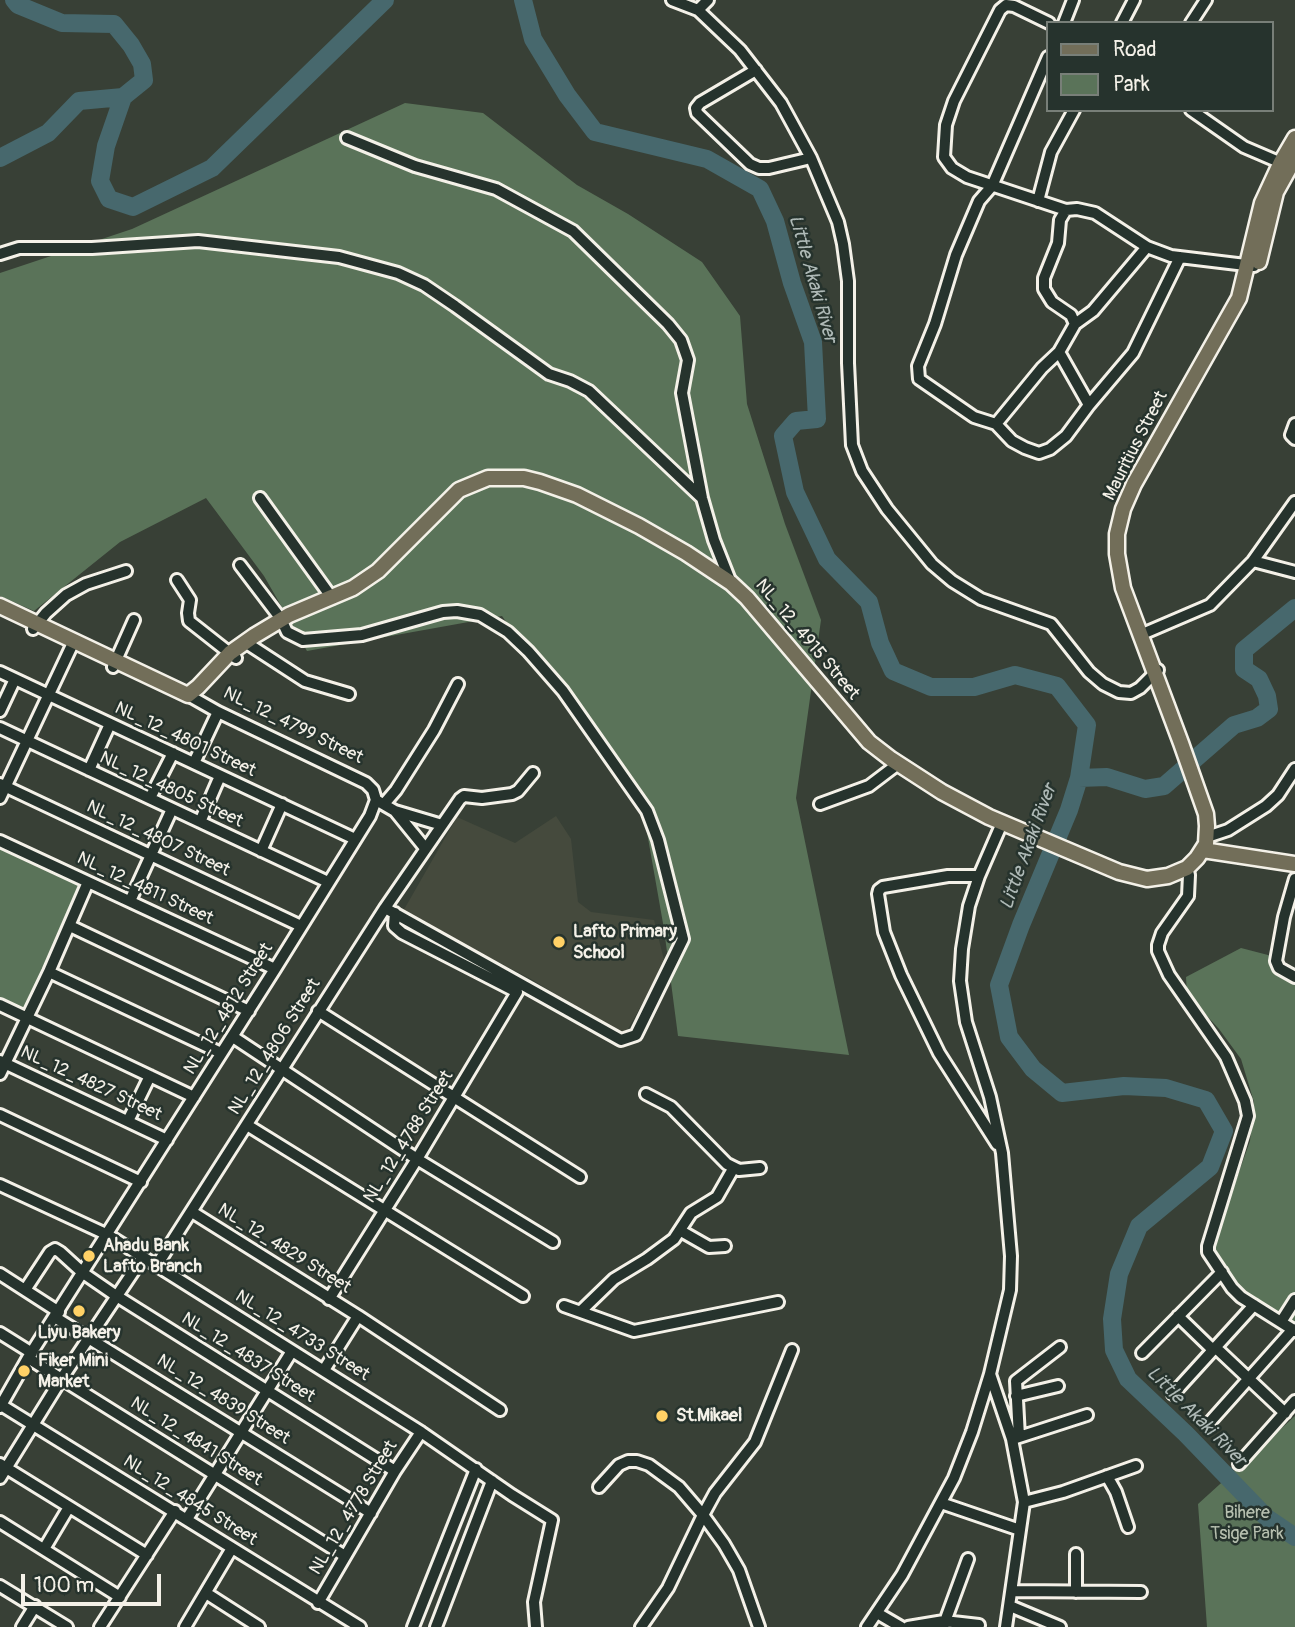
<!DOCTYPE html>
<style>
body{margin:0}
#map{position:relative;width:1295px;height:1627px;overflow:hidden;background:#384036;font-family:Pangolin,sans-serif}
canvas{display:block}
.legend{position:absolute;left:1046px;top:21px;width:228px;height:91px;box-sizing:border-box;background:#26332d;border:2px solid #787f78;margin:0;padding:9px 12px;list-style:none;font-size:21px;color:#f4f1e8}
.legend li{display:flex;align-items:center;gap:14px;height:35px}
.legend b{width:35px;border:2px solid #787f78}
.scale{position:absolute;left:21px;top:1574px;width:140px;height:32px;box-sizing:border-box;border:4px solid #f4f1e8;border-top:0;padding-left:9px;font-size:21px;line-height:24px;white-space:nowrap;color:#f4f1e8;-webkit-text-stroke:5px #26332d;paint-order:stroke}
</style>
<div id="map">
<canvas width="1295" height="1627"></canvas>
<ul class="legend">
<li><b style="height:9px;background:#726e59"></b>Road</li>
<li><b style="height:19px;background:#5a7359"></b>Park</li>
</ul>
<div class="scale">100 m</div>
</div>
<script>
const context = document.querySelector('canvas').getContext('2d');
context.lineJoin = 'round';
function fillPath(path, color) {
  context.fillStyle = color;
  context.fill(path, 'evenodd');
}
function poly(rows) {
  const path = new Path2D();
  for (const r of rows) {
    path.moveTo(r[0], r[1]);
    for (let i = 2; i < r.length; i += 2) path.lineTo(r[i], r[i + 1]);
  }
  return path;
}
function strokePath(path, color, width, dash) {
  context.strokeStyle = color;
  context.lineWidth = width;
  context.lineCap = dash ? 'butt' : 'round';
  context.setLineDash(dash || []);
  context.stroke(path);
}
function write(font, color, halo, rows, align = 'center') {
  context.font = font + ' Pangolin,sans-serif';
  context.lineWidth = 5;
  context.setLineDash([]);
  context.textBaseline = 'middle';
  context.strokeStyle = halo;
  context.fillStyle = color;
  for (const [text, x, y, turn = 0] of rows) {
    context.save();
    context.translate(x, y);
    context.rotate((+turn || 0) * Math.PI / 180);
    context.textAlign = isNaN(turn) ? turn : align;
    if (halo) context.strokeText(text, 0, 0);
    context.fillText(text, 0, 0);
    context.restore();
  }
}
const built = poly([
 [556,816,571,839,578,902,591,912,654,920,665,964,624,1036,531,979,402,913,457,817,515,843]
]);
const green = poly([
 [405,103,483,113,577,185,628,214,702,262,740,316,747,404,785,524,821,620,796,798,849,1055,678,1036,664,929,645,821,502,616,307,651,264,576,206,498,120,542,34,611,0,596,0,273,132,229],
 [0,842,86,882,27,1018,0,1006],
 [1241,948,1268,955,1295,972,1295,1330,1239,1301,1209,1257,1250,1141,1254,1102,1241,1059,1219,1029,1187,994,1186,977],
 [1295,1416,1295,1627,1207,1627,1198,1504]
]);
const river = poly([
 [14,0,18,5,62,23,114,24,131,45,142,64,144,80,123,97,106,146,100,181,109,199,133,207,212,168,385,0],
 [523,0,533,39,567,95,595,132,707,159,760,189,775,221,792,283,813,342,817,419,796,421,783,436,795,492,827,559,869,602,880,643,893,671,931,687,974,687,1015,675,1057,686,1087,725,1079,778,1069,810,1021,925,999,985,1009,1037,1033,1069,1062,1093,1124,1086,1166,1088,1206,1100,1224,1131,1210,1167,1139,1226,1119,1274,1112,1319,1114,1350,1128,1379,1186,1434,1267,1518,1295,1537],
 [0,158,48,133,79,101,123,97],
 [1079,778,1107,777,1145,789,1164,786,1234,725,1257,718,1269,709,1267,696,1259,679,1244,669,1244,650,1295,608]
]);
const minor = poly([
 [672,0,698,10,740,50,781,103,811,158,838,222,843,244,848,281,848,363,852,445,862,471,887,509,932,564,952,581,981,599,1051,624,1089,672,1103,684,1119,692,1131,693,1140,688,1158,670],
 [698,10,708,0],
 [1049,23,1014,6,1006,5,1000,10,954,101,946,125,944,157,952,168,967,177,1066,210,1077,209,1095,213,1147,247,1171,256,1254,266],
 [1064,23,1073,0],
 [1122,23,1134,0],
 [1191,23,1206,0],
 [1048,57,992,186,979,201,956,255,935,324,918,366,919,379,974,417,996,424,1012,441,1025,448,1039,453,1050,449,1066,436,1089,405,1133,353,1180,257],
 [756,70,700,103,696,108,697,113,750,164,759,168,769,168,811,158],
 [1191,110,1244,147,1286,165],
 [347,138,415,166,496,189,573,231,668,324,681,340,688,360,682,393,702,498,714,540,731,583],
 [1038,201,1051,152,1074,110],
 [1066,210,1060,220,1058,243,1044,278,1044,289,1052,302,1071,315,1075,324],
 [0,254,19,248,92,248,198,241,339,257,398,273,424,285,455,306,549,374,570,381,589,391,702,498],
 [1059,352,1089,405],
 [996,424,1042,368,1059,352,1075,324,1093,311,1147,247],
 [1295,424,1291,435,1295,439],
 [260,498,332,598],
 [1253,561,1295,572],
 [240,565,281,619,287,632,303,640,362,635,443,612,457,611,480,615,508,632,528,651,563,691,647,811,658,840,683,939,636,1035,621,1040,385,908],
 [177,580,190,600,188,613,189,621,236,658],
 [33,629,46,613,66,595,86,584,126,571],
 [1140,635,1210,605,1253,561,1295,502],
 [245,642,305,681,349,694],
 [113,667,134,620],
 [0,672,355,839],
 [188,695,218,712,366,783,373,790,376,800,395,811,425,848],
 [0,711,15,679],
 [0,728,328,882],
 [194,763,218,712],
 [89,770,110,724],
 [0,784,301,926],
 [0,798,74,641],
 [150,798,173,753],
 [384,804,396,790,434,730,458,684],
 [820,804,869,786,898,764],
 [395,811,442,825],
 [200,822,220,776],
 [1207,837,1228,830,1266,806,1278,795,1295,769],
 [0,841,275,969],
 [261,851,282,804],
 [1187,868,1189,875,1188,896,1162,933,1158,945,1158,951,1169,975,1226,1057,1245,1101,1248,1116,1208,1246,1208,1252,1232,1288,1241,1297,1295,1331],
 [979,876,948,876,883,887,879,890,878,894,884,932,901,975,939,1053,997,1144],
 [1295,879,1284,917,1276,961,1279,968,1295,977],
 [130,901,172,809],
 [70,926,249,1011],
 [49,972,221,1053],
 [0,1005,194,1097],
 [318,1011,580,1177],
 [233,1037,417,1159,553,1242],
 [0,1061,167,1140],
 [0,1074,49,972,88,882],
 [646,1094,671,1107,727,1164,739,1170,760,1168],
 [0,1115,141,1182],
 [128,1121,150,1076],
 [247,1125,523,1296],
 [0,1185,108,1235,421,1432,512,1495,552,1520,534,1602,536,1627],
 [192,1212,358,1316,500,1410],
 [681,1231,709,1247,725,1246],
 [157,1265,385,908,460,799,464,796,482,798,512,794,518,791,533,773],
 [0,1274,59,1312],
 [25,1290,50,1252,55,1249,60,1252,83,1273,115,1295,395,1471],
 [329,1299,417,1159,517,992,402,933,394,926,395,913],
 [564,1306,634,1331,778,1302],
 [581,1311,614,1279,647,1259,674,1239,691,1213,717,1197,733,1169],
 [1178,1316,1213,1350],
 [56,1318,371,1513],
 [1281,1322,1295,1300],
 [0,1333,32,1353],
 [1215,1347,1285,1413],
 [1142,1353,1222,1272],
 [28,1358,345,1556],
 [324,1370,358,1316],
 [990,1374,1012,1439,1024,1502,1006,1627],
 [1173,1394,1254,1305],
 [1016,1396,1058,1386],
 [1,1405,360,1627],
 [0,1407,28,1358,275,969,370,816,376,800],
 [1210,1422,1293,1329],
 [1019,1437,1016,1381,1060,1347],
 [1013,1439,1087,1415],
 [0,1464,147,1555],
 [1239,1464,1295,1401],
 [1107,1476,1116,1492,1128,1527],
 [0,1478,62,1378,143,1257],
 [599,1487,619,1465,628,1461,637,1461,649,1465,679,1487,703,1515,715,1493,755,1442,792,1350],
 [1024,1502,1063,1492,1136,1466],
 [941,1503,1020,1530],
 [187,1519,292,1351],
 [0,1522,120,1597],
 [44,1549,69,1507],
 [0,1586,67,1627],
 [1012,1591,1141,1592],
 [1076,1592,1076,1554],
 [206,1593,259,1627],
 [318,1603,395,1471,421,1432],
 [1010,1606,1060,1627],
 [877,1613,901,1627],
 [22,1627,35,1606],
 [100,1627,175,1511],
 [185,1627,232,1548],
 [413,1627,476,1469],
 [436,1627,492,1481],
 [641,1627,668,1588,703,1515,724,1544,739,1570,759,1627],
 [867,1627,902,1575,954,1478,972,1432,990,1374,1010,1290,1011,1256,1002,1153,990,1097,966,1022,960,981,962,949,969,906,979,876,1002,823],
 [908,1627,944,1621,979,1625],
 [943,1627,968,1559]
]);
const major = poly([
 [1259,262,1276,192,1295,158],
 [0,606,188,695,198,687,230,653,254,636,289,615,353,588,378,571,459,490,488,478,524,478,540,482,577,495,639,526,686,553,731,583,747,598,869,742,891,759,942,792,989,817,1119,872,1147,879,1168,876,1187,868,1197,858,1206,844,1207,826,1206,814,1181,743,1123,588,1117,554,1117,534,1123,509,1134,484,1239,298,1262,203,1281,162,1295,138],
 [1203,850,1295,864]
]);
const markers = [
 [559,942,7,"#ffd166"],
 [89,1256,7,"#ffd166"],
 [79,1311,7,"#ffd166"],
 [24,1371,7,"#ffd166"],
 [662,1416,7,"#ffd166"]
];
const streetNames = [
 ["Mauritius Street",1136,446,-63],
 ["NL_12_4915 Street",807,640,50],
 ["NL_12_4799 Street",293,726,26],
 ["NL_12_4801 Street",185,740,25],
 ["NL_12_4805 Street",171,790,25],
 ["NL_12_4807 Street",158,839,25],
 ["NL_12_4811 Street",145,889,25],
 ["NL_12_4812 Street",229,1009,-58],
 ["NL_12_4806 Street",275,1047,-58],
 ["NL_12_4827 Street",91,1084,25],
 ["NL_12_4788 Street",409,1137,-58],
 ["NL_12_4829 Street",284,1249,32],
 ["NL_12_4733 Street",302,1336,32],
 ["NL_12_4837 Street",248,1358,32],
 ["NL_12_4839 Street",223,1400,32],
 ["NL_12_4841 Street",196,1442,32],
 ["NL_12_4845 Street",190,1501,32],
 ["NL_12_4778 Street",354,1508,-59]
];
const poiNames = [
 ["Lafto Primary",573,932],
 ["School",573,953],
 ["Ahadu Bank",103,1246],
 ["Lafto Branch",103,1267],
 ["Liyu Bakery",79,1333,"center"],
 ["Fiker Mini",38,1361],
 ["Market",38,1382],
 ["St.Mikael",676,1416]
];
const parkNames = [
 ["Bihere",1247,1513],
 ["Tsige Park",1247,1534]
];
const waterNames = [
 ["Little Akaki River",812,279,74],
 ["Little Akaki River",1029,847,-70],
 ["Little Akaki River",1196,1417,45]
];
fillPath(built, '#454a3d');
fillPath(green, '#5a7359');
strokePath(river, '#47686d', 18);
strokePath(minor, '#f4f1e8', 16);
strokePath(major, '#f4f1e8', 19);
strokePath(minor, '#26332d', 10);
strokePath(major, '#726e59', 14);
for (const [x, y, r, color] of markers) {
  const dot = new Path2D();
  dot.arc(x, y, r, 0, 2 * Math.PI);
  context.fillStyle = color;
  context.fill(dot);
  strokePath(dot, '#26332d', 2.5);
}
write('18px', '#f4f1e8', '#26332d', streetNames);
write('bold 18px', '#f4f1e8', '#26332d', poiNames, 'left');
write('18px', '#b6bfaf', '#26332d', parkNames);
write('italic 19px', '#afbab7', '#26332d', waterNames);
</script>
